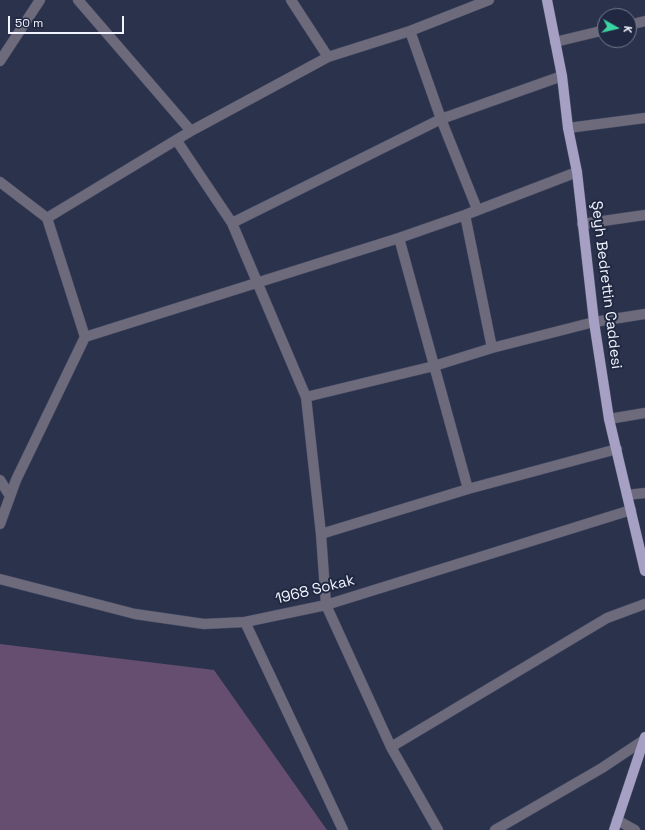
<!DOCTYPE html>
<meta charset="utf-8">
<style>
body{margin:0}
#map{position:relative;width:645px;height:830px;overflow:hidden;background:#2b324c;font-family:"Space Grotesk",sans-serif}
canvas{display:block}
.north{position:absolute;left:597px;top:8px;width:40px;height:40px;box-sizing:border-box;background:#212841;border:1px solid #747a8d;border-radius:50%;rotate:98deg;font-size:11px;font-weight:700;line-height:16px;text-align:center;color:#f1f4ff}
.north::after{content:'';display:block;margin:auto;width:14px;height:18px;background:#3bd4a4;clip-path:polygon(50% 0,100% 100%,50% 72%,0 100%)}
.scale{position:absolute;left:8px;top:16px;width:116px;height:18px;box-sizing:border-box;border:2px solid #f1f4ff;border-top:0;padding-left:5px;font-size:12px;line-height:14px;white-space:nowrap;color:#f1f4ff;-webkit-text-stroke:3px #212841;paint-order:stroke}
</style>
<div id="map">
<canvas width="645" height="830"></canvas>
<div class="north">K</div>
<div class="scale">50 m</div>
</div>
<script>
const context = document.querySelector('canvas').getContext('2d');
context.lineJoin = 'round';
function fillPath(path, color) {
  context.fillStyle = color;
  context.fill(path, 'evenodd');
}
function poly(rows) {
  const path = new Path2D();
  for (const r of rows) {
    path.moveTo(r[0], r[1]);
    for (let i = 2; i < r.length; i += 2) path.lineTo(r[i], r[i + 1]);
  }
  return path;
}
function strokePath(path, color, width, dash) {
  context.strokeStyle = color;
  context.lineWidth = width;
  context.lineCap = dash ? 'butt' : 'round';
  context.setLineDash(dash || []);
  context.stroke(path);
}
function write(font, color, halo, rows, align = 'center') {
  context.font = font + ' "Space Grotesk",sans-serif';
  context.lineWidth = 4;
  context.setLineDash([]);
  context.textBaseline = 'middle';
  context.strokeStyle = halo;
  context.fillStyle = color;
  for (const [text, x, y, turn = 0] of rows) {
    context.save();
    context.translate(x, y);
    context.rotate((+turn || 0) * Math.PI / 180);
    context.textAlign = isNaN(turn) ? turn : align;
    if (halo) context.strokeText(text, 0, 0);
    context.fillText(text, 0, 0);
    context.restore();
  }
}
const green = poly([
 [0,644,214,670,327,830,0,830]
]);
const minor = poly([
 [78,0,191,131],
 [291,0,328,57],
 [629,25,645,21],
 [410,31,441,119,477,209],
 [555,42,605,30],
 [0,61,40,0],
 [568,128,645,118],
 [177,141,232,223,306,397,321,534,326,605,391,747,438,830],
 [0,182,47,218,85,337],
 [465,215,492,348],
 [47,218,191,131,328,57,410,31,489,0],
 [232,223,441,119,562,76],
 [582,224,645,215],
 [399,238,468,489],
 [306,397,434,366,492,348,594,322,645,314],
 [609,419,645,413],
 [0,480,10,496],
 [627,495,645,493],
 [0,524,16,480,85,337,399,238,465,215,577,172],
 [321,534,468,489,617,449],
 [0,579,135,614,204,624,245,622,326,605,631,510],
 [245,622,343,830],
 [391,747,607,618,645,604],
 [617,820,635,830],
 [495,830,602,768,644,740]
]);
const major = poly([
 [547,0,562,76,568,128,577,172,594,322,609,419,645,571],
 [614,830,645,737]
]);
const streetNames = [
 ["Şeyh Bedrettin Caddesi",606,285,83],
 ["1968 Sokak",315,590,-14]
];
fillPath(green, '#654e70');
strokePath(minor, '#474d65', 11);
strokePath(major, '#474d65', 11);
strokePath(minor, '#6d6a7c', 10);
strokePath(major, '#a6a0c4', 10);
write('15px', '#f1f4ff', '#212841', streetNames);
</script>
